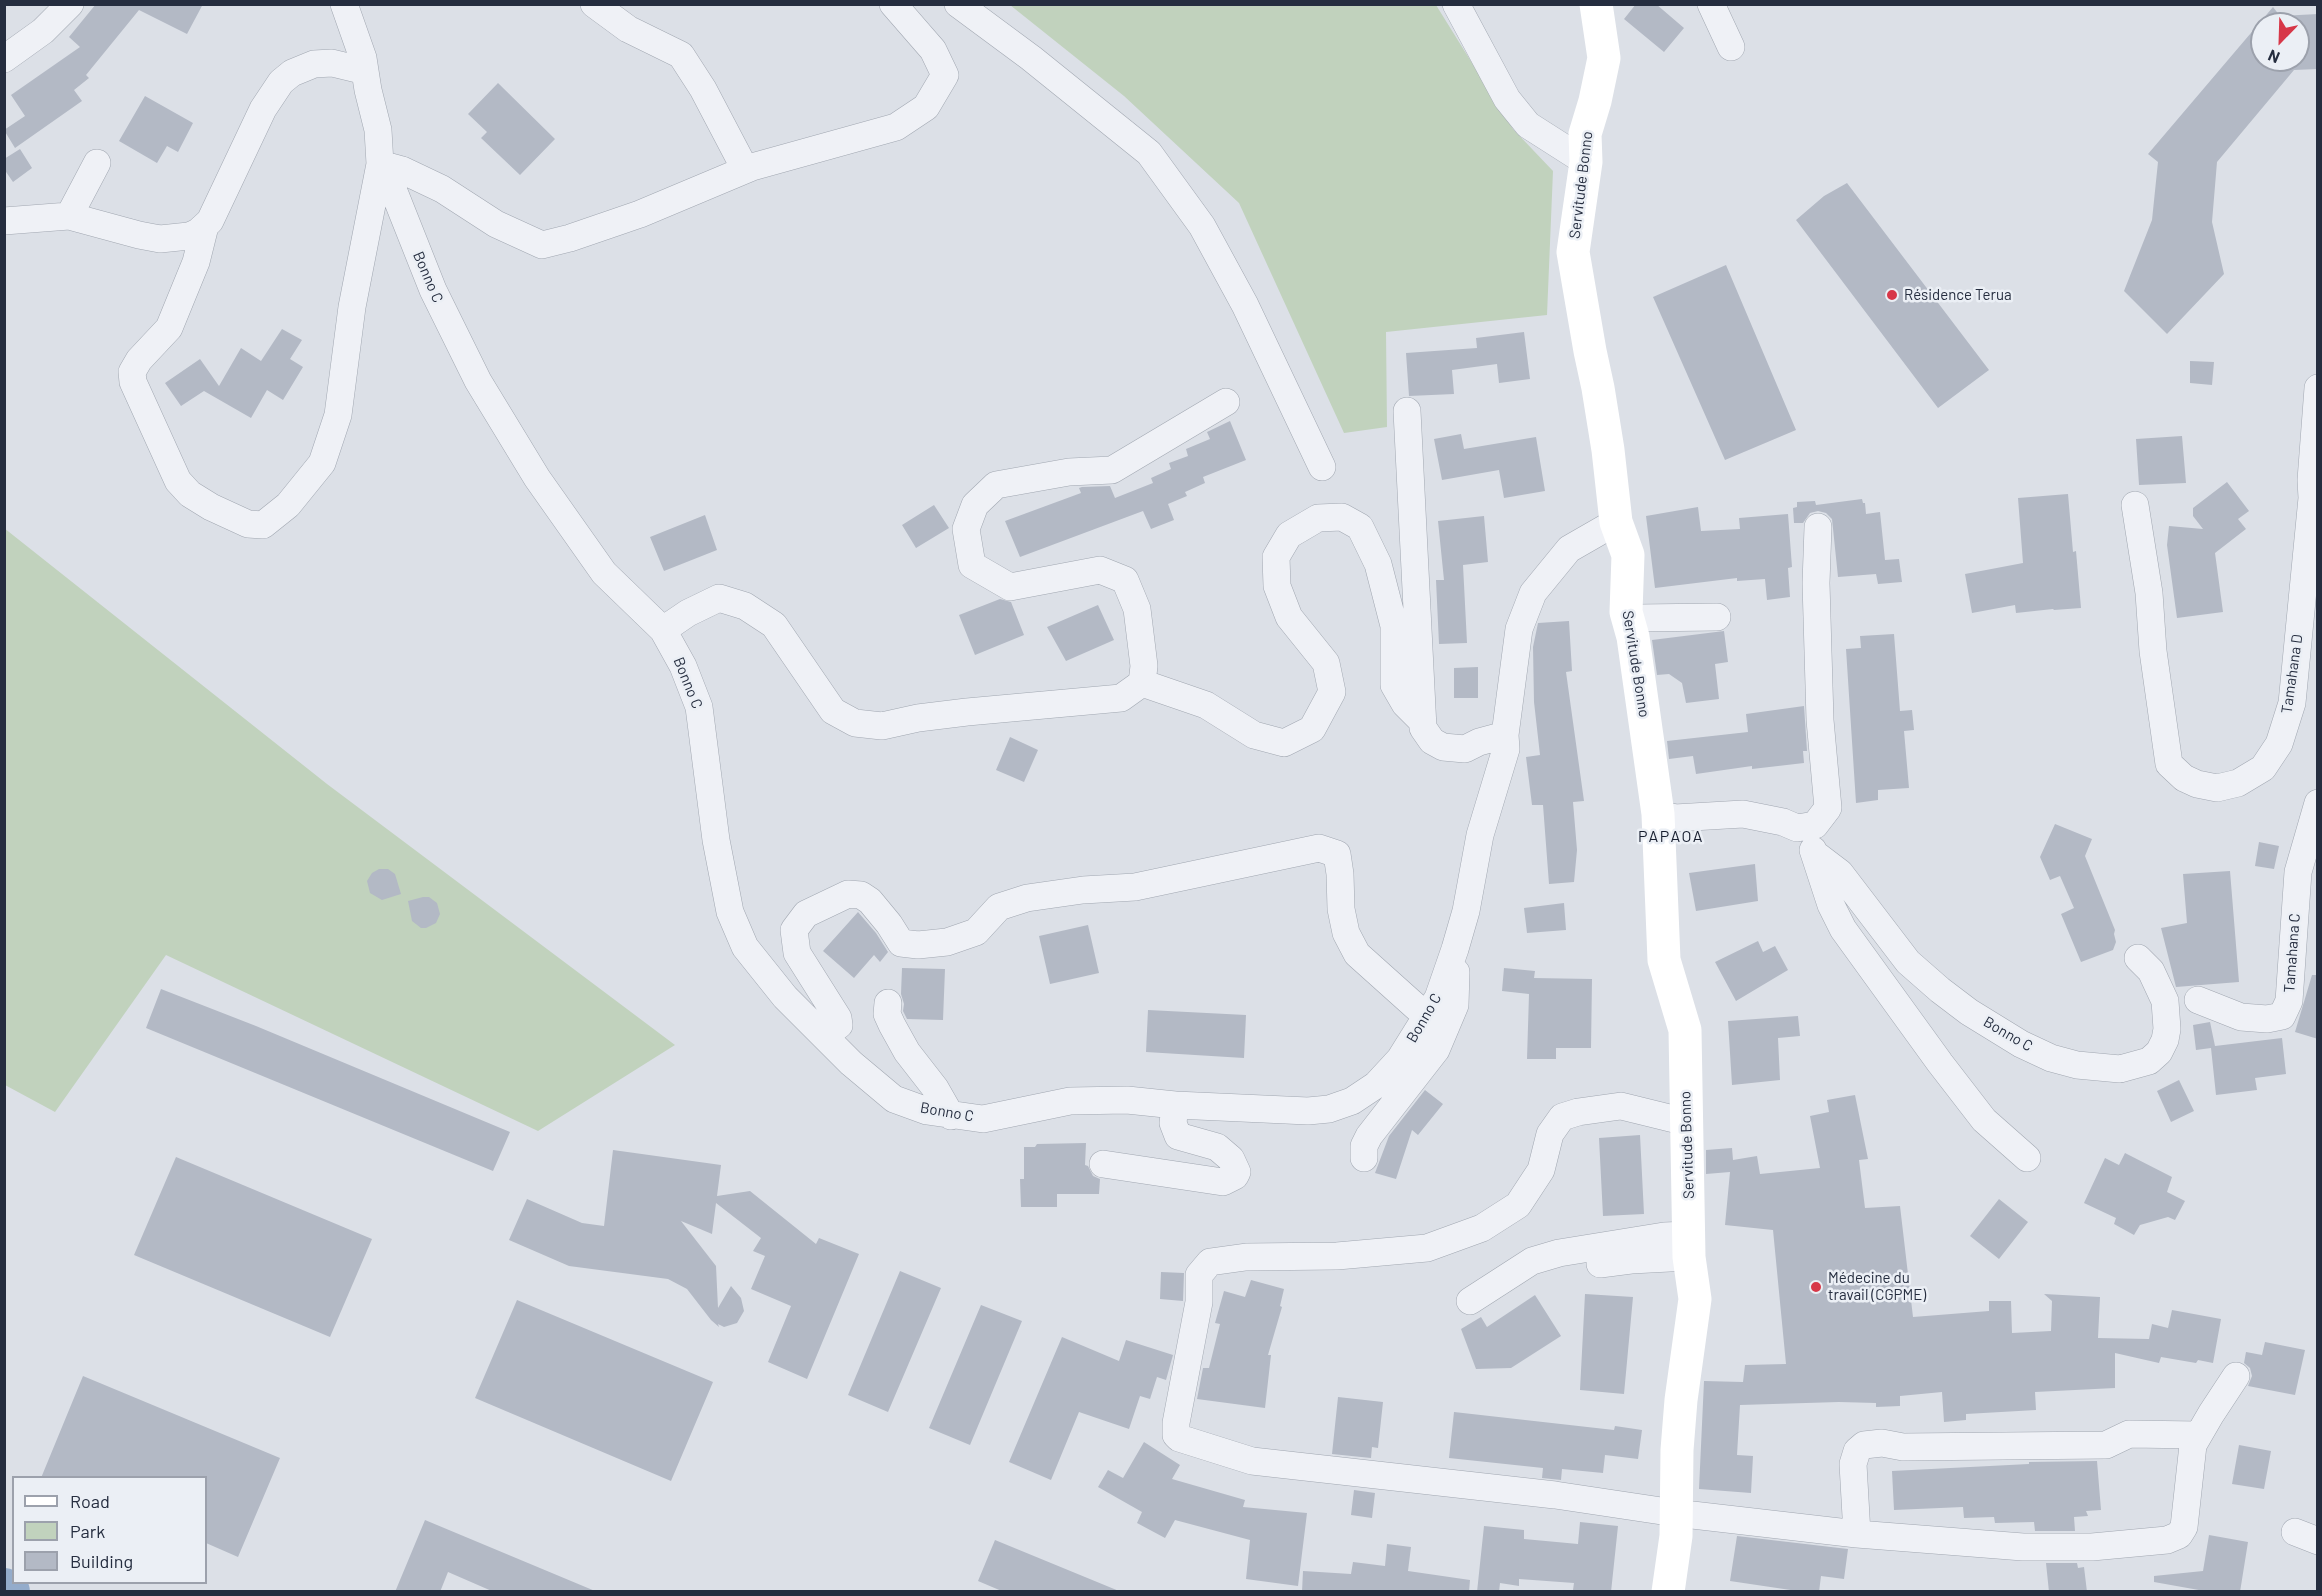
<!DOCTYPE html>
<meta charset="utf-8">
<style>
body{margin:0}
#map{position:relative;width:2322px;height:1596px;overflow:hidden;background:#dce0e7;font-family:Barlow,sans-serif}
canvas{display:block}
.frame{position:absolute;inset:0;border:6px solid #252d3f;pointer-events:none}
.legend{position:absolute;left:12px;top:1476px;width:195px;height:108px;box-sizing:border-box;background:#ebeff5;border:2px solid #9ca1ac;margin:0;padding:8px 10px;list-style:none;font-size:18px;color:#252d3f}
.legend li{display:flex;align-items:center;gap:12px;height:30px}
.legend b{width:30px;border:2px solid #9ca1ac}
.north{position:absolute;left:2250px;top:12px;width:60px;height:60px;box-sizing:border-box;background:#ebeff5;border:2px solid #9ca1ac;border-radius:50%;rotate:203deg;font-size:16px;font-weight:700;line-height:24px;text-align:center;color:#252d3f}
.north::after{content:'';display:block;margin:auto;width:21px;height:27px;background:#d73748;clip-path:polygon(50% 0,100% 100%,50% 72%,0 100%)}
</style>
<div id="map">
<canvas width="2322" height="1596"></canvas>
<div class="frame"></div>
<ul class="legend">
<li><b style="height:8px;background:#fff"></b>Road</li>
<li><b style="height:16px;background:#c1d2bd"></b>Park</li>
<li><b style="height:16px;background:#b3b9c5"></b>Building</li>
</ul>
<div class="north">N</div>
</div>
<script>
const context = document.querySelector('canvas').getContext('2d');
context.lineJoin = 'round';
function fillPath(path, color) {
  context.fillStyle = color;
  context.fill(path, 'evenodd');
}
function poly(rows) {
  const path = new Path2D();
  for (const r of rows) {
    path.moveTo(r[0], r[1]);
    for (let i = 2; i < r.length; i += 2) path.lineTo(r[i], r[i + 1]);
  }
  return path;
}
function strokePath(path, color, width, dash) {
  context.strokeStyle = color;
  context.lineWidth = width;
  context.lineCap = dash ? 'butt' : 'round';
  context.setLineDash(dash || []);
  context.stroke(path);
}
function write(font, color, halo, rows, align = 'center') {
  context.font = font + ' Barlow,sans-serif';
  context.lineWidth = 5;
  context.setLineDash([]);
  context.textBaseline = 'middle';
  context.strokeStyle = halo;
  context.fillStyle = color;
  for (const [text, x, y, turn = 0] of rows) {
    context.save();
    context.translate(x, y);
    context.rotate((+turn || 0) * Math.PI / 180);
    context.textAlign = isNaN(turn) ? turn : align;
    if (halo) context.strokeText(text, 0, 0);
    context.fillText(text, 0, 0);
    context.restore();
  }
}
const green = poly([
 [1010,5,1436,5,1513,129,1553,171,1547,315,1386,332,1387,427,1344,433,1239,203,1124,96],
 [4,528,327,784,675,1045,538,1131,166,955,55,1112,5,1085]
]);
const river = poly([
 [4,1590,8,1592]
]);
const building = poly([
 [96,4,203,4,187,34,139,10,86,75,89,78,74,90,82,101,15,148,4,130,25,116,11,95,80,47,69,37],
 [1636,4,1656,4,1684,28,1664,52,1624,19],
 [2273,7,2280,16,2318,14,2318,69,2294,70,2217,162,2212,222,2224,274,2167,334,2124,291,2152,220,2158,162,2148,154],
 [2262,24,2298,24,2298,60,2262,60],
 [498,83,555,139,520,175,481,138,487,132,468,114],
 [145,96,193,123,178,152,167,146,157,163,119,141],
 [20,149,32,168,13,182,4,169,4,159],
 [1847,183,1989,370,1938,408,1796,220,1824,196],
 [1726,265,1796,430,1725,460,1653,297],
 [282,329,302,340,290,359,303,367,283,400,267,390,251,418,204,391,181,406,165,383,200,359,219,386,241,348,261,361],
 [1524,332,1530,379,1499,383,1497,364,1452,370,1454,394,1409,396,1406,353,1477,348,1476,338],
 [2190,361,2214,362,2212,385,2190,383],
 [1230,421,1246,460,1203,477,1205,483,1185,492,1187,496,1168,504,1174,520,1151,529,1143,511,1020,557,1005,521,1081,493,1079,488,1082,487,1110,486,1115,498,1153,483,1151,478,1171,469,1169,463,1188,456,1186,449,1210,439,1207,432],
 [1461,434,1464,449,1536,437,1545,491,1504,498,1499,470,1442,480,1434,439],
 [2182,436,2186,483,2139,485,2136,439],
 [2227,482,2249,511,2238,519,2246,529,2215,553,2223,612,2177,618,2167,545,2169,526,2203,529,2193,516,2193,508],
 [2068,494,2073,552,2076,551,2081,608,2054,610,2053,609,2016,613,2015,605,1972,613,1965,574,2023,563,2018,498],
 [1862,499,1863,503,1865,503,1866,514,1880,512,1885,560,1899,559,1902,582,1878,584,1876,574,1838,577,1832,519,1826,513,1818,511,1810,513,1803,523,1794,523,1793,508,1797,507,1797,502,1815,501,1816,505],
 [934,505,949,528,916,548,902,525],
 [1698,507,1701,531,1740,529,1739,518,1788,514,1792,567,1788,568,1790,597,1767,600,1765,579,1737,581,1737,578,1655,588,1646,516],
 [705,515,717,550,664,571,650,537],
 [1484,516,1488,562,1463,565,1467,643,1439,644,1436,580,1444,580,1438,521],
 [1000,599,1011,602,1024,635,975,655,959,615],
 [1098,605,1114,640,1066,661,1047,627],
 [1569,621,1572,671,1566,672,1584,801,1573,802,1577,850,1574,882,1549,884,1543,805,1532,805,1526,757,1540,755,1534,702,1533,647,1538,623],
 [1724,631,1728,662,1715,664,1719,699,1686,703,1682,683,1669,674,1657,675,1652,640],
 [1894,634,1900,711,1912,710,1914,730,1904,731,1909,788,1878,790,1878,800,1856,803,1846,649,1861,648,1860,636],
 [1478,667,1478,698,1454,698,1454,668],
 [1804,706,1807,751,1803,751,1804,763,1752,769,1752,766,1696,774,1693,756,1669,759,1667,741,1748,732,1746,714],
 [1010,737,1038,750,1024,782,996,770],
 [2055,824,2092,839,2085,856,2115,930,2114,934,2116,942,2113,950,2081,962,2061,914,2074,908,2060,876,2050,880,2040,857],
 [2259,842,2279,846,2274,869,2255,866],
 [1755,864,1758,901,1696,911,1689,873],
 [379,869,388,869,395,874,401,894,382,900,370,893,367,881,372,873],
 [2230,871,2239,982,2176,987,2161,928,2187,923,2183,874],
 [423,897,429,897,437,903,440,914,436,923,426,928,421,928,412,921,408,901],
 [1564,903,1566,930,1527,933,1524,908],
 [858,912,876,933,888,952,880,962,874,955,854,978,823,951],
 [1088,925,1099,973,1050,984,1039,936],
 [1758,941,1763,952,1775,946,1788,970,1736,1001,1715,962],
 [902,968,945,969,943,1020,907,1019,903,1011,904,1004,901,994],
 [1504,968,1535,971,1534,978,1592,979,1591,1048,1556,1048,1556,1059,1527,1059,1529,994,1502,991],
 [2312,975,2318,975,2318,1039,2295,1032],
 [161,989,256,1026,510,1132,493,1171,146,1028],
 [1148,1010,1246,1015,1244,1058,1146,1052],
 [1798,1016,1800,1036,1778,1038,1780,1080,1732,1085,1728,1021],
 [2210,1022,2215,1046,2282,1038,2286,1074,2255,1078,2257,1090,2216,1095,2211,1048,2196,1050,2193,1025],
 [2179,1080,2194,1111,2171,1122,2157,1091],
 [1425,1090,1443,1104,1418,1135,1412,1130,1396,1179,1375,1173,1389,1136],
 [1855,1095,1868,1159,1859,1160,1865,1208,1900,1206,1913,1317,1989,1311,1989,1301,2011,1301,2012,1333,2051,1331,2052,1301,2044,1294,2100,1297,2098,1338,2149,1339,2152,1324,2168,1328,2172,1310,2221,1319,2213,1363,2198,1360,2196,1363,2161,1357,2159,1363,2115,1353,2115,1388,2035,1392,2036,1410,1966,1414,1966,1420,1944,1422,1942,1392,1900,1396,1900,1406,1876,1407,1876,1403,1839,1402,1740,1405,1737,1455,1753,1456,1751,1493,1699,1489,1704,1381,1743,1382,1745,1365,1786,1364,1773,1230,1725,1225,1730,1172,1706,1174,1706,1150,1732,1148,1733,1160,1757,1156,1760,1174,1820,1168,1810,1116,1829,1112,1827,1100],
 [1640,1135,1644,1214,1603,1216,1599,1138],
 [1086,1143,1085,1165,1088,1166,1093,1176,1100,1179,1099,1194,1057,1194,1057,1207,1021,1207,1020,1179,1024,1179,1024,1147,1035,1147,1037,1144],
 [613,1150,721,1165,717,1196,750,1191,816,1244,819,1238,859,1254,807,1379,768,1362,791,1306,751,1289,765,1256,753,1251,761,1238,716,1203,712,1234,681,1221,716,1266,718,1308,731,1286,741,1298,744,1311,737,1323,724,1327,718,1324,719,1327,711,1320,687,1289,668,1279,569,1266,509,1240,527,1199,582,1223,604,1226],
 [2125,1153,2172,1177,2167,1192,2185,1201,2175,1220,2168,1217,2140,1225,2134,1235,2114,1224,2116,1218,2084,1203,2105,1158,2119,1165],
 [176,1157,372,1239,330,1337,134,1255],
 [1999,1199,2028,1222,1999,1259,1970,1236],
 [900,1271,941,1288,888,1412,848,1395],
 [1161,1272,1184,1273,1183,1301,1160,1299],
 [1251,1280,1284,1289,1280,1306,1282,1307,1268,1355,1271,1355,1265,1408,1197,1399,1203,1368,1209,1368,1220,1324,1215,1323,1224,1291,1245,1297],
 [1585,1294,1633,1297,1624,1394,1580,1390],
 [1535,1295,1561,1336,1511,1368,1476,1369,1461,1329,1481,1317,1487,1327],
 [517,1300,713,1382,671,1481,475,1398],
 [981,1305,1022,1321,970,1445,929,1428],
 [1062,1337,1119,1361,1126,1340,1173,1355,1166,1380,1157,1377,1150,1399,1140,1396,1129,1429,1079,1412,1051,1480,1009,1462],
 [2265,1342,2305,1350,2295,1395,2248,1386,2252,1376,2250,1368,2244,1363,2246,1352,2262,1355],
 [83,1376,280,1458,238,1557,206,1543,206,1478,41,1478],
 [1338,1397,1383,1402,1378,1448,1372,1447,1371,1458,1332,1454],
 [1454,1412,1614,1430,1615,1426,1642,1430,1638,1459,1605,1455,1603,1473,1562,1469,1561,1480,1542,1478,1543,1468,1449,1458],
 [1144,1442,1180,1465,1172,1479,1245,1500,1243,1507,1307,1513,1298,1586,1246,1579,1250,1540,1175,1520,1165,1538,1137,1523,1142,1512,1098,1487,1108,1470,1123,1478],
 [2239,1445,2271,1451,2264,1489,2232,1484],
 [2097,1461,2101,1510,2086,1511,2088,1516,2074,1517,2075,1531,2035,1531,2034,1522,1995,1523,1994,1517,1964,1518,1963,1507,1894,1510,1892,1471,2029,1464,2029,1462],
 [1354,1490,1375,1493,1372,1518,1351,1515],
 [425,1520,595,1591,595,1592,494,1592,448,1572,440,1592,395,1592],
 [1580,1522,1618,1526,1611,1592,1573,1590,1574,1583,1519,1579,1519,1586,1500,1583,1499,1592,1477,1592,1484,1526,1524,1530,1524,1539,1578,1544],
 [2209,1535,2248,1542,2240,1592,2210,1592,2154,1582,2154,1576,2203,1571],
 [1737,1536,1848,1549,1844,1579,1821,1576,1819,1592,1804,1592,1730,1581],
 [995,1540,1119,1591,1119,1592,1004,1592,978,1581],
 [1387,1544,1411,1547,1408,1571,1470,1580,1469,1592,1302,1592,1303,1571,1351,1574,1353,1562,1385,1566],
 [2046,1563,2077,1563,2078,1568,2084,1567,2087,1592,2049,1592]
]);
const street = poly([
 [594,4,628,29,681,55,703,89,745,169],
 [958,4,1031,58,1149,153,1202,226,1245,305,1322,467],
 [1456,4,1507,99,1528,125,1586,162],
 [1711,4,1731,47],
 [4,59,43,31,70,4],
 [380,164,402,170,442,189,496,224,542,245,570,238,640,214,752,167,896,127,926,107,945,75,933,50,893,4],
 [383,164,433,290,478,381,537,478,604,573,663,630,683,666,699,707,716,840,730,912,745,947,785,997,851,1063,894,1099,927,1111,983,1119,1070,1101,1127,1100,1175,1105,1308,1111,1329,1109,1352,1101,1376,1085,1400,1059,1438,998,1455,949,1466,911,1480,835,1506,749,1505,735,1519,629,1533,593,1569,549,1616,522],
 [69,216,97,163],
 [4,221,69,216,139,235,160,239,189,236,198,232,210,221,263,109,281,82,292,73,314,64,332,63,365,71],
 [205,226,196,262,169,328,139,360,132,372,133,382,178,481,190,494,211,507,248,524,263,525,288,505,322,463,338,415,352,307,380,164,378,130,368,90,363,58,344,4],
 [1407,411,1423,728,1432,741,1443,747,1465,749,1479,742,1505,735],
 [2135,505,2149,593,2153,651,2169,764,2184,778,2197,784,2217,788,2238,783,2263,768,2279,744,2292,703,2312,498,2311,480,2318,388],
 [1626,612,1638,618,1717,617],
 [663,630,688,613,719,598,745,606,774,625,833,711,855,723,882,726,918,718,967,712,1121,698,1142,683,1144,666,1137,609,1125,580,1100,570,1010,587,972,565,966,529,975,505,996,485,1069,472,1112,470,1226,402],
 [1142,683,1206,705,1254,735,1284,743,1312,729,1332,692,1326,663,1289,617,1277,586,1276,557,1289,535,1318,518,1342,517,1360,527,1378,564,1394,626,1394,685,1405,704,1422,721],
 [1658,814,1675,818,1743,814,1783,822,1797,828,1815,825,1828,808,1820,720,1816,583,1818,527],
 [1813,850,1831,905,1843,929,1940,1063,1984,1120,2027,1158],
 [1815,854,1840,873,1908,962,1940,990,1969,1012,2021,1044,2051,1058,2077,1065,2120,1069,2149,1061,2159,1052,2165,1040,2167,1029,2165,1001,2151,971,2138,958],
 [2198,1000,2241,1017,2267,1019,2282,1016,2289,1001,2298,872,2318,803],
 [888,1003,887,1014,892,1025,907,1052,935,1088,951,1116],
 [824,1036,839,1025,838,1018,797,953,794,930,806,914,848,894,861,895,870,901,889,924,901,943,918,945,947,942,976,932,999,907,1027,898,1083,890,1135,887,1319,848,1337,854,1340,874,1341,909,1346,933,1357,954,1425,1015],
 [1686,1122,1621,1106,1578,1112,1562,1117,1550,1134,1541,1170,1518,1205,1482,1228,1427,1248,1337,1256,1246,1257,1210,1262,1199,1275,1199,1302,1176,1423,1176,1435,1179,1438,1252,1461,1555,1495,1675,1513,1857,1534],
 [1364,1158,1364,1146,1369,1136,1436,1050,1455,1005,1456,972],
 [1103,1164,1223,1182,1235,1176,1237,1172,1231,1159,1217,1147,1178,1136,1173,1123,1175,1105],
 [1600,1264,1631,1260,1689,1257],
 [1470,1301,1532,1261,1559,1253,1664,1236,1688,1235],
 [2198,1435,2129,1434,2106,1445,1903,1447,1882,1443,1864,1445,1857,1451,1853,1464,1857,1534,2023,1547,2092,1547,2167,1540,2179,1535,2184,1527,2193,1445,2211,1414,2236,1376],
 [2295,1532,2318,1541]
]);
const secondary = poly([
 [1596,4,1604,58,1595,101,1585,134,1586,162,1573,252,1590,351,1598,388,1608,450,1616,522,1628,555,1626,612,1633,637,1658,814,1664,960,1685,1030,1689,1257,1695,1299,1681,1400,1677,1450,1676,1536,1668,1592]
]);
const markers = [
 [1892,295,6,"#d73748"],
 [1816,1287,6,"#d73748"]
];
const streetNames = [
 ["Servitude Bonno",1581,185,-83],
 ["Bonno C",428,277,67],
 ["Servitude Bonno",1636,664,81],
 ["Tamahana D",2292,674,-82],
 ["Bonno C",688,683,68],
 ["Tamahana C",2292,953,-86],
 ["Bonno C",1424,1018,-60],
 ["Bonno C",2008,1034,30],
 ["Bonno C",947,1112,10],
 ["Servitude Bonno",1687,1145,-92]
];
const poiNames = [
 ["Résidence Terua",1904,295],
 ["Médecine du",1828,1278],
 ["travail (CGPME)",1828,1295]
];
const neighbourhoodNames = [
 ["PAPAOA",1671,837]
];
fillPath(green, '#c1d2bd');
strokePath(river, '#94accb', 44);
fillPath(building, '#b3b9c5');
strokePath(street, '#a1a7b1', 28);
strokePath(street, '#eff1f6', 27);
strokePath(secondary, '#fff', 33);
for (const [x, y, r, color] of markers) {
  const dot = new Path2D();
  dot.arc(x, y, r, 0, 2 * Math.PI);
  context.fillStyle = color;
  context.fill(dot);
  strokePath(dot, '#ebeff5', 2);
}
write('15px', '#252d3f', '#ebeff5', streetNames);
write('15px', '#252d3f', '#ebeff5', poiNames, 'left');
context.letterSpacing = '1.5px';
write('16px', '#171e2f', '#ebeff5', neighbourhoodNames);
context.letterSpacing = '0px';
</script>
